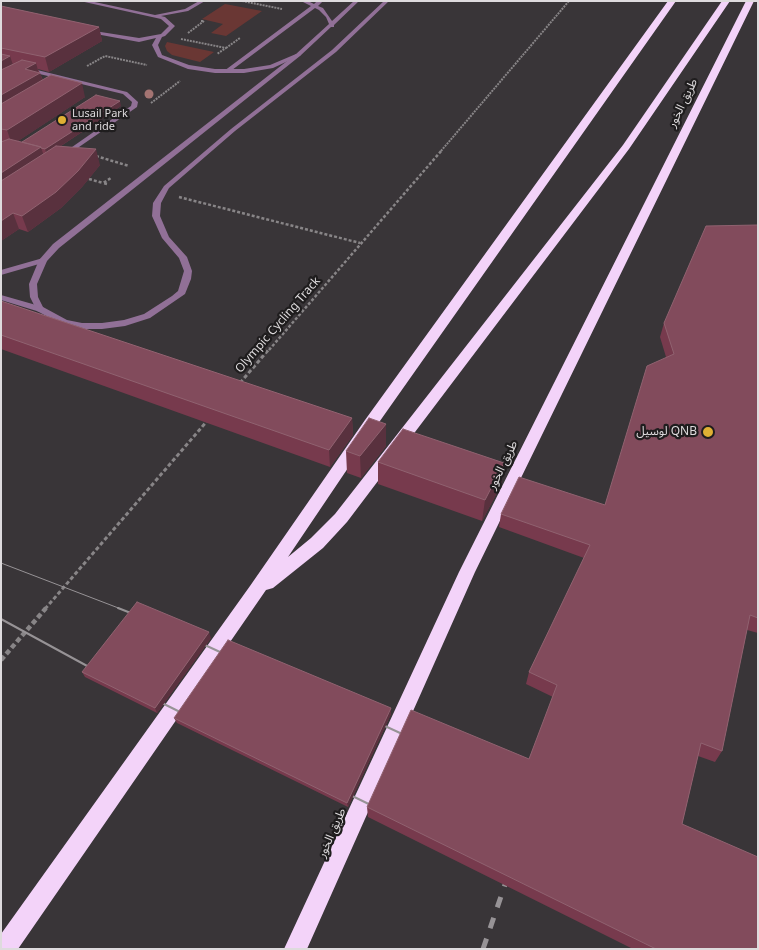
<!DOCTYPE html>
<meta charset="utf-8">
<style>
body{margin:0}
#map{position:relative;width:759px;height:950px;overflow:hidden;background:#393538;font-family:"Noto Sans",sans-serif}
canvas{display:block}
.frame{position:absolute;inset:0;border:2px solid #dedbdd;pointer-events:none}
</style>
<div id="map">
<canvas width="759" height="950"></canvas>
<div class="frame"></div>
</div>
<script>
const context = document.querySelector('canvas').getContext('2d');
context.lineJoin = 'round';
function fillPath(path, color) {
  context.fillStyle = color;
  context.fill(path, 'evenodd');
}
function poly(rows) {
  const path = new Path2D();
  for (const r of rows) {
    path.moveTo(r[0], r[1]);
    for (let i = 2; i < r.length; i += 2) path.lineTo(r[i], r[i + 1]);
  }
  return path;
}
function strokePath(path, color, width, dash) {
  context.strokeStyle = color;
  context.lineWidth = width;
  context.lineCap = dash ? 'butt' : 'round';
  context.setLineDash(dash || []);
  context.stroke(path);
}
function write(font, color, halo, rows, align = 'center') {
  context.font = font + ' "Noto Sans","Noto Sans Arabic",sans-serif';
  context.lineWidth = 4.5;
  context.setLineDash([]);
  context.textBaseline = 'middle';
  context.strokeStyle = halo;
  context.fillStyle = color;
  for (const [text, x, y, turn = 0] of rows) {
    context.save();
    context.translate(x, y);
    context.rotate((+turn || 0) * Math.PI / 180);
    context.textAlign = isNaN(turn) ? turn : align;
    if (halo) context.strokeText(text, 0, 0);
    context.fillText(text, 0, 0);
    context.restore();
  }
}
const green = poly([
 [225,4,262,11,226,36,211,33,223,24,202,19],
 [167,42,214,52,200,62,172,55,167,51,165,46]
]);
const pathFar3 = poly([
 [242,1,282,9],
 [188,33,204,21,200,21],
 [181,39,226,48,217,54],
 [226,48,240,38],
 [87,66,105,56,147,65],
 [151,103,180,81],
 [441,151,569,1]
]);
const pathFar2 = poly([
 [96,156,129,166],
 [89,179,103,183],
 [107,184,103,183,111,178],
 [179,197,360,243],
 [269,350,442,150]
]);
const pathFar1 = poly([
 [240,383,270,348],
 [45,609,208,420]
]);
const path = poly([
 [1,660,46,608]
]);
const lane = poly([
 [80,1,90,1,155,15,185,9,199,1,205,1,188,11,161,16,165,17,175,26,165,36,162,37,158,45,162,55,189,65,215,69,244,69,270,65,296,54,301,55,273,68,244,73,215,73,188,69,158,57,152,45,156,38,139,42,85,32,88,30,139,38,161,34,169,26,161,19,80,1],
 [29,68,127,92,138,102,137,107,66,156,62,156,62,154,131,106,132,102,123,94,27,71,27,69,29,68],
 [43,258,47,260,46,262,1,275,1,270,43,258],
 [1,295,43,307,44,309,40,312,1,300,1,295]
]);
const street = poly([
 [301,1,308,1,314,4,317,1,323,1,318,6,323,8,332,21,354,1,359,1,334,25,334,27,331,27,300,56,59,248,47,261,37,284,38,297,43,307,67,320,82,323,102,323,124,320,144,314,172,296,178,291,184,271,179,258,162,238,152,216,153,203,164,186,231,129,332,50,384,1,389,1,336,52,235,131,169,188,161,203,160,216,169,237,187,257,192,271,191,279,185,294,150,318,125,326,102,329,82,329,61,324,37,311,30,297,29,284,39,260,53,244,296,54,329,24,326,17,319,10,315,8,228,73,224,73,224,71,311,6,301,1]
]);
const highway = poly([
 [668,1,676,1,375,428,288,557,311,538,335,514,623,145,722,1,730,1,629,149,347,522,323,548,273,588,266,590,18,949,1,949,1,934,250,586,365,420,668,1],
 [746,1,754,1,475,572,307,949,284,949,459,572,746,1]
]);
const tramFar1 = poly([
 [1,563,121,609]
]);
const tram = poly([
 [118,608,141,617],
 [1,619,100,673],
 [194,640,233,658],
 [152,698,192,718],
 [372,720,413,739],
 [340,790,381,810]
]);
const rail = poly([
 [483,949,509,873]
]);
const trees = [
 [149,94]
];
const wall = poly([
 [1,6,99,27,102,41,49,72,38,69,43,80,85,97,18,141,22,142,121,106,61,146,100,165,82,187,61,208,28,232,19,229,1,241],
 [758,225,758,633,747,630,722,751,715,762,698,756,682,824,758,949,633,949,368,817,367,807,529,759,553,697,526,684,529,672,584,558,499,527,501,514,605,505,666,357,660,337,664,323],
 [1,301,352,418,353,435,330,467,1,349],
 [386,446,361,478,347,473,346,451],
 [378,462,504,463,501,485,482,521,378,484],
 [211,638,157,713,85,677,82,672],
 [391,714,348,807,177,723,174,718]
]);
const shadedWall = poly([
 [99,27,102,41,49,72,45,57],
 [10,56,15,71,1,78,1,61],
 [36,63,39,74,40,73,45,87,1,113,1,95,25,69],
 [82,83,85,97,12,145,7,130],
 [120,101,121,106,47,155,45,149],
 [41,147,46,163,1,193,1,173],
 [96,149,100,165,82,187,61,208,28,232,22,216],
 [13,213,19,229,1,241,1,221],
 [352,418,353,435,330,467,329,450],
 [386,424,386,446,361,478,360,456],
 [504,463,501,485,482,521,485,500],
 [209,632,211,638,157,713,155,708],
 [391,708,391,714,348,807,347,803]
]);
const building = poly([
 [1,6,99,27,45,57,1,48,1,6],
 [1,54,10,56,1,61,1,54],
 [22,60,36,63,25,69,40,73,1,95,1,70,22,60],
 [51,75,82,83,7,130,1,129,1,104,51,75],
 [96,95,120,101,45,149,41,148,41,147,22,142,96,95],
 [9,139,41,147,1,173,1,142,9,139],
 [56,146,96,149,78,171,56,192,22,216,13,213,1,221,1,181,56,146],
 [758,225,758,618,750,615,722,751,701,743,682,824,758,857,758,949,656,949,367,807,411,710,529,759,557,685,529,672,590,545,501,514,519,477,605,505,647,366,674,354,664,323,706,226,758,225],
 [1,301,352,418,329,450,1,335,1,301],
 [369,418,386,424,360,456,346,451,369,418],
 [403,429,504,463,485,500,378,462,403,429],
 [137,602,209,632,155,708,82,672,137,602],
 [228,640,391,708,347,803,174,718,228,640]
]);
const markers = [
 [62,120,5,"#dfb034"],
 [708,432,6,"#dfb034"]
];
const farPoinames = [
 ["Lusail Park",72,114],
 ["and ride",72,127]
];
const streetNames = [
 ["طريق الخور",683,103,-64],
 ["Olympic Cycling Track",278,325,-49],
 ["طريق الخور",503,465,-64],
 ["طريق الخور",332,833,-66]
];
const poiNames = [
 ["لوسيل QNB",697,432]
];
fillPath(green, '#6a3734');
strokePath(pathFar3, '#888587', 2, [2, 1]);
strokePath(pathFar2, '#888587', 2.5, [3, 2]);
strokePath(pathFar1, '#888587', 3, [4, 2.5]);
strokePath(path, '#888587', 4.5, [5, 3]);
fillPath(lane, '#917097');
fillPath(street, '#917097');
fillPath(highway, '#f3d3f9');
strokePath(tramFar1, '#979396', 1);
strokePath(tram, '#979396', 2);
strokePath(rail, '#979396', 5, [11, 11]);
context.fillStyle = '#a47472';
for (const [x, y] of trees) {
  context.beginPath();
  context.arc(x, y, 4.5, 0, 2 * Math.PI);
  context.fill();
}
fillPath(wall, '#773a4d');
fillPath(shadedWall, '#59313e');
fillPath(building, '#824b5c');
strokePath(building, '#906270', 1);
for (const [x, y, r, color] of markers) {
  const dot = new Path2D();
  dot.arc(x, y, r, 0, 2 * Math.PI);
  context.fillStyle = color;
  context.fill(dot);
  strokePath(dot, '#1f1d1e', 2);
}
write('11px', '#dedbdd', '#1f1d1e', farPoinames, 'left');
write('12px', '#dedbdd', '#1f1d1e', streetNames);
write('12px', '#dedbdd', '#1f1d1e', poiNames, 'right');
</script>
